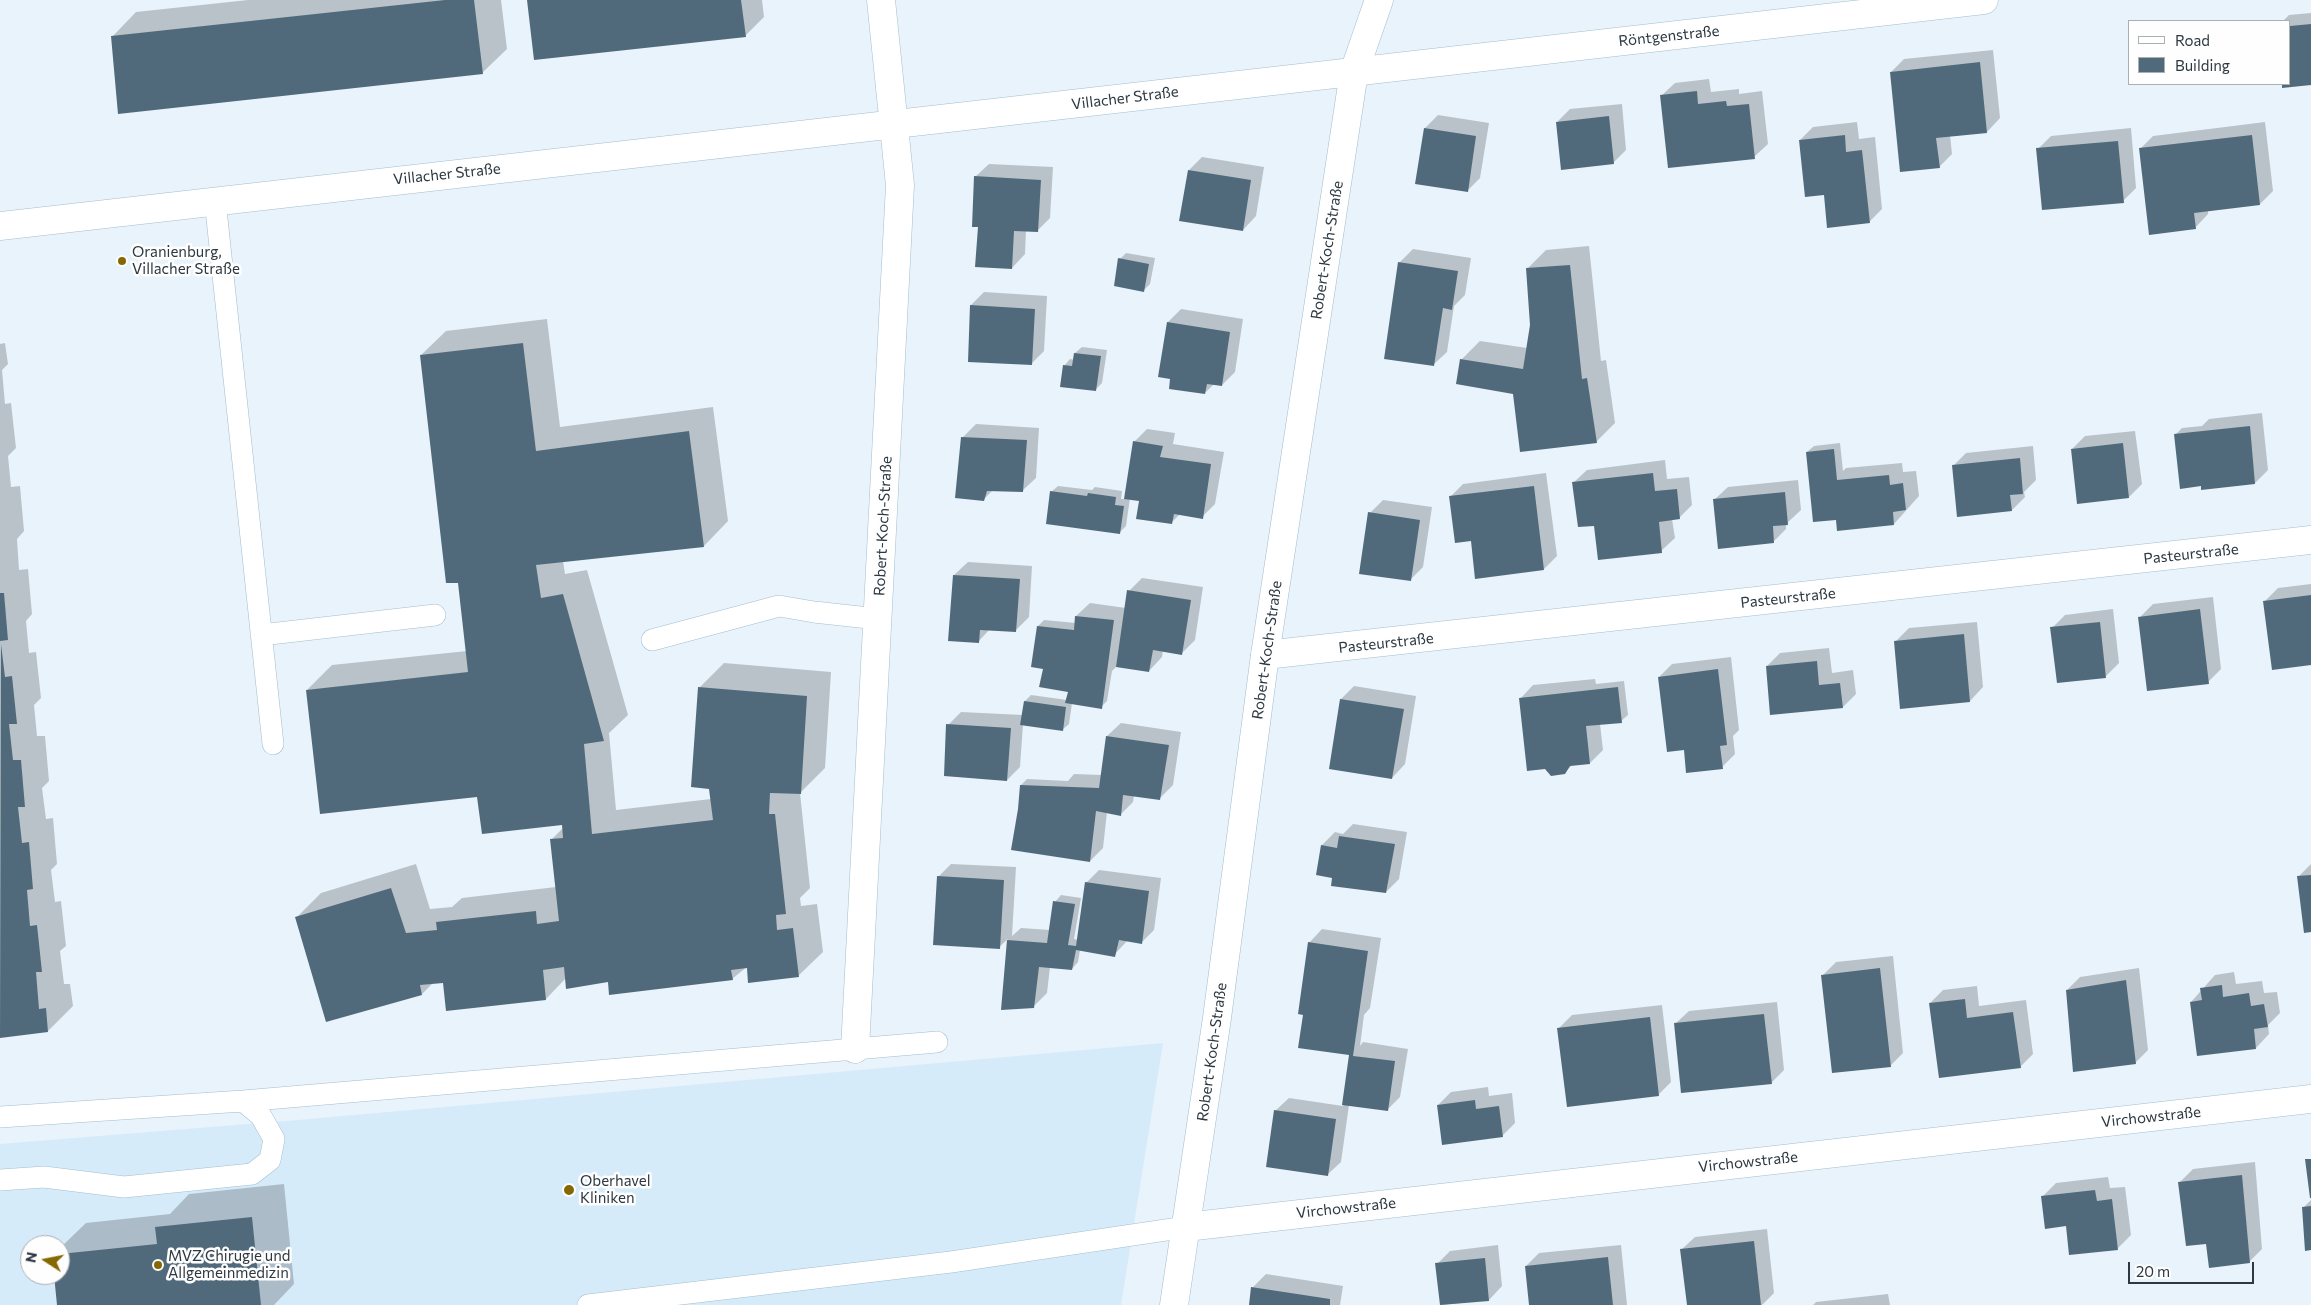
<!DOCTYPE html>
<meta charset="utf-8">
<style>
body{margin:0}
#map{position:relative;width:2311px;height:1305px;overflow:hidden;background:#e8f3fb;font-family:Commissioner,sans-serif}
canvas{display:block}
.legend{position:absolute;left:2128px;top:20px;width:162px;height:65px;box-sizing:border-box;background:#fefefe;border:1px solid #aaafb2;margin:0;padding:6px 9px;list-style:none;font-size:15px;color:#2d3840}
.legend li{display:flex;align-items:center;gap:10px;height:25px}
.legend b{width:25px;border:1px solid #aaafb2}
.north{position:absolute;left:20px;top:1235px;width:50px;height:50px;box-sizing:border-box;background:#fefefe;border:1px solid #aaafb2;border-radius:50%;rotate:281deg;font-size:14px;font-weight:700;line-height:20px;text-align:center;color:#2d3840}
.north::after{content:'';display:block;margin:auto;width:18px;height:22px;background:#866802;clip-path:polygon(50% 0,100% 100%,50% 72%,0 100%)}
.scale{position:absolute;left:2128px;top:1262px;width:126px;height:22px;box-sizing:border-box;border:2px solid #2d3840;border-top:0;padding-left:6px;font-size:15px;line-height:18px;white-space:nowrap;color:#2d3840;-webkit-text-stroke:4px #fefefe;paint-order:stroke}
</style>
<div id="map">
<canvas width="2311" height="1305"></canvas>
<ul class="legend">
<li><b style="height:6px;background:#fff"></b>Road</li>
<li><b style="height:14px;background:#516a7b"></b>Building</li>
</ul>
<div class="north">N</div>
<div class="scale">20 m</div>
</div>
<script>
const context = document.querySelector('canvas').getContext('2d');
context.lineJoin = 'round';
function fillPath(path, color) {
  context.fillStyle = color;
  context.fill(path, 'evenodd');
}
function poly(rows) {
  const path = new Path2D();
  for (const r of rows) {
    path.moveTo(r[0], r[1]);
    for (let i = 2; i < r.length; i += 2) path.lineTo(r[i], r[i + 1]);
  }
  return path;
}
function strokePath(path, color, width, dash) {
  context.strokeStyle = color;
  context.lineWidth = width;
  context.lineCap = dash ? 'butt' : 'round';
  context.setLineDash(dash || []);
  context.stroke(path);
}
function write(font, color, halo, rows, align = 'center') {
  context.font = font + ' Commissioner,sans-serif';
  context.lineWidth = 5;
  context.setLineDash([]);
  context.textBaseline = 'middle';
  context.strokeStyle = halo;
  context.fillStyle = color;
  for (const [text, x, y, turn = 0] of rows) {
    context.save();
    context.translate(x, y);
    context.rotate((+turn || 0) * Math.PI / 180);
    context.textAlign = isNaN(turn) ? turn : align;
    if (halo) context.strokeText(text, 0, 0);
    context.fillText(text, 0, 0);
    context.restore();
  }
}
const built = poly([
 [1163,1043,1121,1305,0,1305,0,1144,298,1120],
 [30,1245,60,1245,60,1275,30,1275]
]);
const shadow = poly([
 [248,0,501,0,507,49,482,73,112,37,136,12],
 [529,0,762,0,764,17,745,36],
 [2311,13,2311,83,2283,87,2283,84,2290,84,2290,21,2283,21,2289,15],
 [1993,50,2000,118,1987,132,1950,135,1952,154,1939,167,1891,72,1904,59],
 [1709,79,1711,92,1739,89,1739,94,1762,91,1768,144,1754,157,1661,96,1675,83],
 [1622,104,1626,150,1613,163,1557,122,1570,109],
 [1438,115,1489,123,1480,178,1467,191,1425,128],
 [1857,122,1859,139,1875,137,1882,209,1869,222,1825,194,1800,140,1813,127],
 [2265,122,2273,191,2260,204,2208,210,2208,214,2195,228,2140,149,2153,136],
 [2131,128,2136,188,2123,201,2038,149,2051,136],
 [1202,157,1264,167,1256,216,1243,230,1189,170],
 [989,164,1053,167,1050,218,1037,231,1026,230,1025,254,1012,268,979,226,975,177],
 [1589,246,1601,361,1606,360,1615,423,1596,442,1461,360,1480,341,1527,348,1531,325,1527,269,1546,250],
 [1413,249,1471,258,1465,295,1454,306,1447,352,1433,365,1385,358,1400,262],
 [1126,253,1155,258,1150,284,1144,290,1120,259],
 [984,292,1047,296,1044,351,1031,364,971,305],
 [1181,309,1243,319,1235,372,1222,385,1214,384,1205,393,1171,378,1168,322],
 [547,319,560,427,713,407,728,521,704,546,563,561,565,574,587,570,628,715,609,733,616,810,711,799,699,688,724,663,831,672,825,768,800,793,810,888,800,898,801,906,817,904,823,952,798,976,748,966,732,979,609,981,566,978,546,999,444,982,433,983,422,994,296,918,321,893,416,864,430,909,452,907,462,898,556,887,552,839,563,828,563,824,478,795,307,690,332,665,467,651,459,582,421,355,446,331],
 [5,343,8,364,2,370,5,404,11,403,16,448,8,456,11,487,20,486,24,531,17,539,19,570,28,569,32,614,26,621,29,653,36,652,41,698,34,705,37,736,45,736,49,781,42,788,46,819,53,818,57,864,51,870,55,902,61,901,66,946,60,951,64,984,70,984,73,1006,48,1031,0,1037,0,344],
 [1082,347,1107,350,1102,383,1096,389,1064,366,1070,359,1075,360,1075,353],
 [2262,413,2268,470,2255,483,2202,483,2176,434,2182,428,2202,426,2209,419],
 [976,424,1039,428,1036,478,1022,491,993,490,983,500,963,437],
 [1147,429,1175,433,1173,444,1224,452,1215,504,1202,517,1180,514,1171,523,1141,500,1130,498,1126,526,1119,533,1051,492,1058,486,1092,490,1095,487,1122,491,1121,499,1125,499,1134,442],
 [2135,431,2142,484,2129,497,2072,449,2085,436],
 [1840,443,1843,471,1846,468,1902,463,1903,472,1916,471,1919,496,1894,524,1837,517,1807,452,1814,446],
 [2033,446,2036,480,2024,492,2025,497,2012,510,1953,466,1966,453],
 [1665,460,1667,479,1689,477,1692,505,1679,518,1672,519,1675,538,1661,551,1595,525,1573,483,1587,470],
 [1546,473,1557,556,1544,569,1472,540,1450,497,1463,484],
 [1798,480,1801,510,1786,524,1786,529,1773,542,1714,500,1728,487],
 [1383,500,1432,507,1423,567,1410,580,1370,513],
 [968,562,1032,566,1029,617,1016,630,990,629,978,642,954,575],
 [1142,578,1203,587,1195,640,1182,653,1163,650,1162,657,1149,671,1117,666,1112,671,1107,701,1101,707,1072,703,1069,724,1062,730,1023,724,1020,767,1007,780,948,725,961,712,1023,715,1025,701,1031,695,1067,700,1069,690,1044,668,1038,626,1044,620,1076,623,1076,616,1090,603,1126,608,1129,591],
 [2311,584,2311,664,2265,601,2278,588],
 [2213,597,2221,669,2208,682,2140,617,2153,604],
 [2113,609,2119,663,2106,676,2058,682,2052,628,2065,615],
 [1977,622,1983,687,1970,701,1895,642,1909,628],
 [1829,648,1832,673,1853,670,1856,694,1843,707,1767,666,1780,653],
 [1731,657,1739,730,1733,736,1735,754,1722,767,1685,749,1659,677,1672,664],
 [1595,679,1596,684,1624,681,1628,715,1621,721,1600,724,1603,750,1590,763,1572,765,1564,773,1520,699,1533,685],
 [1354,686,1416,696,1405,764,1392,778,1331,768,1341,699],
 [1121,723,1181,732,1173,785,1160,798,1134,795,1133,802,1120,815,1107,812,1103,848,1090,861,1020,809,1021,785,1027,779,1068,781,1074,774,1102,775,1107,736],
 [1353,824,1407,832,1399,879,1386,892,1333,877,1322,845,1335,832,1343,834],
 [951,864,1016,867,1012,936,1021,928,1050,930,1055,902,1061,895,1081,898,1074,939,1079,940,1086,883,1099,870,1161,878,1154,930,1141,943,1128,940,1114,955,1080,950,1078,962,1072,969,1050,967,1047,993,1034,1006,1002,1008,1008,939,999,947,938,877],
 [2311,864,2311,931,2298,877],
 [1322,929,1381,938,1370,1008,1364,1015,1360,1046,1363,1042,1408,1049,1400,1097,1387,1110,1349,1105,1341,1162,1327,1175,1275,1111,1289,1098,1343,1106,1350,1054,1304,1016,1309,943],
 [1893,956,1903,1053,1890,1066,1823,975,1836,962],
 [2139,968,2148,1050,2135,1063,2067,990,2080,977],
 [2234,972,2236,984,2262,981,2264,993,2277,992,2280,1013,2268,1025,2269,1034,2256,1048,2191,1002,2215,975],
 [1977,986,1979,1006,2026,1000,2033,1054,2020,1067,1930,1003,1943,990],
 [1777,1002,1784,1070,1771,1083,1675,1024,1689,1011],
 [1662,1005,1671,1082,1658,1095,1559,1028,1572,1015],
 [1488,1087,1489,1096,1512,1093,1515,1123,1502,1136,1438,1105,1451,1092],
 [2255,1162,2262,1249,2249,1262,2208,1242,2180,1182,2193,1169],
 [2108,1177,2110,1188,2125,1187,2131,1235,2118,1248,2067,1225,2043,1196,2056,1183],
 [284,1184,294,1284,274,1305,58,1305,55,1275,60,1275,60,1248,86,1223,170,1214,189,1194],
 [2311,1200,2311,1249,2303,1208],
 [1767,1229,1774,1293,1762,1305,1688,1305,1681,1250,1695,1237],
 [1498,1245,1502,1286,1489,1300,1442,1305,1437,1264,1450,1251],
 [1621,1245,1627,1305,1531,1305,1526,1266,1539,1253],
 [1266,1274,1343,1286,1340,1305,1250,1305,1252,1288],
 [1888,1294,1890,1305,1813,1305,1816,1302]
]);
const building = poly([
 [445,0,474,0,483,74,118,114,111,36],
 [527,0,741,0,746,37,534,60],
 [2311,24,2311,85,2282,88,2282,84,2290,84,2290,26],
 [1980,62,1987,133,1936,138,1940,168,1900,172,1890,72],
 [1697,91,1698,104,1726,101,1727,106,1749,104,1755,159,1668,168,1660,95],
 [1609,116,1614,164,1561,170,1556,122],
 [1424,128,1476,136,1468,192,1415,184],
 [1845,135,1846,152,1862,150,1870,223,1827,228,1824,195,1805,197,1799,140],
 [2252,135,2260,205,2194,213,2196,229,2149,235,2139,148],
 [2118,141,2124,203,2042,210,2036,148],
 [1188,170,1251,180,1243,231,1179,221],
 [974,176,1041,180,1038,232,1014,231,1012,269,975,267,978,227,972,227],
 [1118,258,1149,264,1144,292,1114,286],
 [1398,262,1458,271,1452,310,1443,308,1434,366,1384,359],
 [1570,265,1582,379,1587,378,1597,443,1520,452,1513,394,1456,384,1460,359,1523,369,1530,325,1526,268],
 [970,305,1035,309,1032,365,968,362],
 [1167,322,1230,332,1222,386,1207,384,1205,394,1169,389,1170,379,1158,377],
 [523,343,536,451,689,431,704,547,536,565,541,598,563,594,604,741,584,744,592,834,713,820,709,789,691,787,698,687,807,696,801,794,770,793,769,814,775,814,786,914,776,915,777,930,793,928,799,977,748,983,747,968,731,970,733,980,609,995,608,982,566,989,564,967,543,970,546,1000,446,1011,443,983,420,985,422,995,326,1022,295,917,391,888,406,933,437,930,436,922,536,911,537,924,559,921,550,839,563,838,562,825,482,834,477,797,320,814,306,690,468,672,458,583,446,583,420,355],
 [1074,353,1101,356,1096,391,1060,387,1063,365,1072,366],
 [2250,426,2255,484,2201,490,2201,486,2180,489,2174,434],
 [961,437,1027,440,1023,492,987,491,984,501,955,498],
 [1133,441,1163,446,1160,457,1211,464,1203,519,1174,514,1172,524,1136,519,1139,501,1124,499],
 [2123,443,2129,498,2077,504,2071,449],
 [1834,449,1837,480,1889,475,1890,485,1903,483,1906,510,1893,512,1894,525,1837,531,1836,520,1813,522,1806,452],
 [2020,458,2023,494,2010,495,2012,511,1957,517,1952,465],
 [1653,473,1655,491,1677,489,1680,519,1659,522,1662,553,1598,560,1594,526,1578,527,1572,482],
 [1534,486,1544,570,1475,579,1471,541,1455,543,1449,496],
 [1050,491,1087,496,1088,493,1116,497,1115,505,1124,506,1120,534,1046,524],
 [1785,492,1788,525,1773,526,1774,543,1718,549,1713,499],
 [1368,512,1420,520,1411,581,1359,574],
 [953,575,1020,579,1016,632,980,630,979,643,948,641],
 [1127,590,1191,600,1182,655,1153,650,1149,672,1116,667],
 [0,593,4,593,8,640,0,641],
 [2311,595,2311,665,2272,670,2263,601],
 [2200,609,2209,684,2147,691,2138,617],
 [1075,616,1114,620,1102,709,1065,703,1068,692,1039,687,1043,669,1031,667,1037,626,1074,630],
 [2100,622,2106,678,2057,683,2050,627],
 [1964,634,1970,702,1900,709,1894,641],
 [1,644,5,677,12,676,17,724,9,724,13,760,21,760,25,807,18,807,22,843,29,842,33,889,27,890,30,926,37,925,42,972,36,972,39,1009,46,1008,48,1032,0,1038],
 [1817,661,1819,685,1840,683,1843,708,1770,715,1766,666],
 [1718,669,1727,745,1720,746,1723,769,1686,773,1684,750,1667,752,1658,677],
 [1618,687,1622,723,1586,726,1590,764,1570,766,1565,774,1551,776,1545,769,1527,771,1519,698],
 [1340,699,1404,709,1392,779,1329,769],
 [1024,701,1066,707,1063,731,1020,725],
 [946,724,1011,728,1007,781,944,776],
 [1106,736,1169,745,1160,800,1123,795,1121,816,1096,811,1090,862,1011,850,1018,809,1020,785,1099,788],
 [1339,836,1395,844,1386,893,1331,886,1332,878,1316,875,1321,845,1337,848],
 [2311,875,2311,932,2304,933,2297,876],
 [937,876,1004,880,1000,949,933,945],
 [1085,882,1149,891,1142,944,1119,940,1115,957,1076,950,1072,970,1039,967,1034,1008,1001,1010,1007,940,1047,943,1053,901,1075,904,1068,945,1076,946],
 [1308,942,1368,951,1353,1056,1395,1061,1388,1111,1342,1105,1349,1055,1298,1048,1303,1015,1298,1014],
 [1880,968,1891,1067,1832,1073,1821,975],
 [2126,980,2136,1064,2073,1072,2066,990],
 [2222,985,2223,997,2249,993,2251,1006,2264,1004,2268,1027,2254,1029,2256,1049,2197,1056,2190,1002,2202,1000,2200,988],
 [1965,999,1967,1018,2013,1012,2021,1068,1939,1078,1929,1003],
 [1764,1014,1772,1084,1681,1093,1674,1023],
 [1650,1017,1659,1096,1567,1107,1557,1028],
 [1475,1100,1476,1109,1499,1106,1503,1137,1442,1145,1437,1105],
 [1274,1110,1336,1119,1328,1176,1266,1167],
 [2305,1159,2311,1159,2311,1198,2310,1198],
 [2242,1175,2250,1263,2209,1268,2206,1244,2186,1246,2178,1182],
 [2095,1190,2097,1201,2112,1199,2118,1250,2069,1255,2066,1226,2045,1229,2041,1196],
 [2311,1206,2311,1250,2305,1251,2302,1207],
 [252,1217,261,1305,57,1305,54,1275,60,1275,60,1254,157,1244,155,1227],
 [1754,1241,1761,1305,1687,1305,1680,1249],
 [1608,1257,1613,1305,1529,1305,1525,1266],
 [1485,1258,1489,1301,1440,1305,1435,1263],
 [1251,1287,1330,1299,1330,1305,1249,1305]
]);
const lane = poly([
 [215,200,273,744],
 [261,635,435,615],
 [652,640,779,606,814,612,878,619],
 [0,1117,243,1101,937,1042],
 [0,1180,44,1177,124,1187,252,1174,270,1160,274,1139,261,1116,243,1101],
 [588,1305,951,1262,1186,1227]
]);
const street = poly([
 [0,226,1984,0],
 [1265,655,2311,540],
 [855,1049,900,185,881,0],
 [1186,1227,2311,1099]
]);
const secondary = poly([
 [1174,1305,1217,1018,1265,655,1354,72,1379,0]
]);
const markers = [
 [122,261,5,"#866802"],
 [569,1190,6,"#866802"],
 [158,1265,5,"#866802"]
];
const streetNames = [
 ["Röntgenstraße",1669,36,-6],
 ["Villacher Straße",1125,98,-7],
 ["Villacher Straße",447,174,-6],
 ["Robert-Koch-Straße",1327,250,-81],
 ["Robert-Koch-Straße",883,526,-87],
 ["Pasteurstraße",2191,554,-6],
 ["Pasteurstraße",1788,598,-6],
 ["Pasteurstraße",1386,643,-6],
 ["Robert-Koch-Straße",1267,650,-82],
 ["Robert-Koch-Straße",1212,1052,-82],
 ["Virchowstraße",2151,1117,-6],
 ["Virchowstraße",1748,1162,-6],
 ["Virchowstraße",1346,1208,-6]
];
const poiNames = [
 ["Oranienburg,",132,252],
 ["Villacher Straße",132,269],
 ["Oberhavel",580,1181],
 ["Kliniken",580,1198],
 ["MVZ Chirugie und",168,1256],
 ["Allgemeinmedizin",168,1273]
];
fillPath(built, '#d6ebfa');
fillPath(shadow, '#0003');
fillPath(building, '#516a7b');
strokePath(lane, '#a3bed0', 22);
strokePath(street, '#a3bed0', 29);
strokePath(secondary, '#a3bed0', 29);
strokePath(lane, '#fff', 21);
strokePath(street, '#fff', 28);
strokePath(secondary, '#fff', 28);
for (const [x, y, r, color] of markers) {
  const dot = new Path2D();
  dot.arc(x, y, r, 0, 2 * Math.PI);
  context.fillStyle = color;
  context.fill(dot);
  strokePath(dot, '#fefefe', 2);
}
write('15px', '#2d3840', '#fefefe', streetNames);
write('15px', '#2d3840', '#fefefe', poiNames, 'left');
</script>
